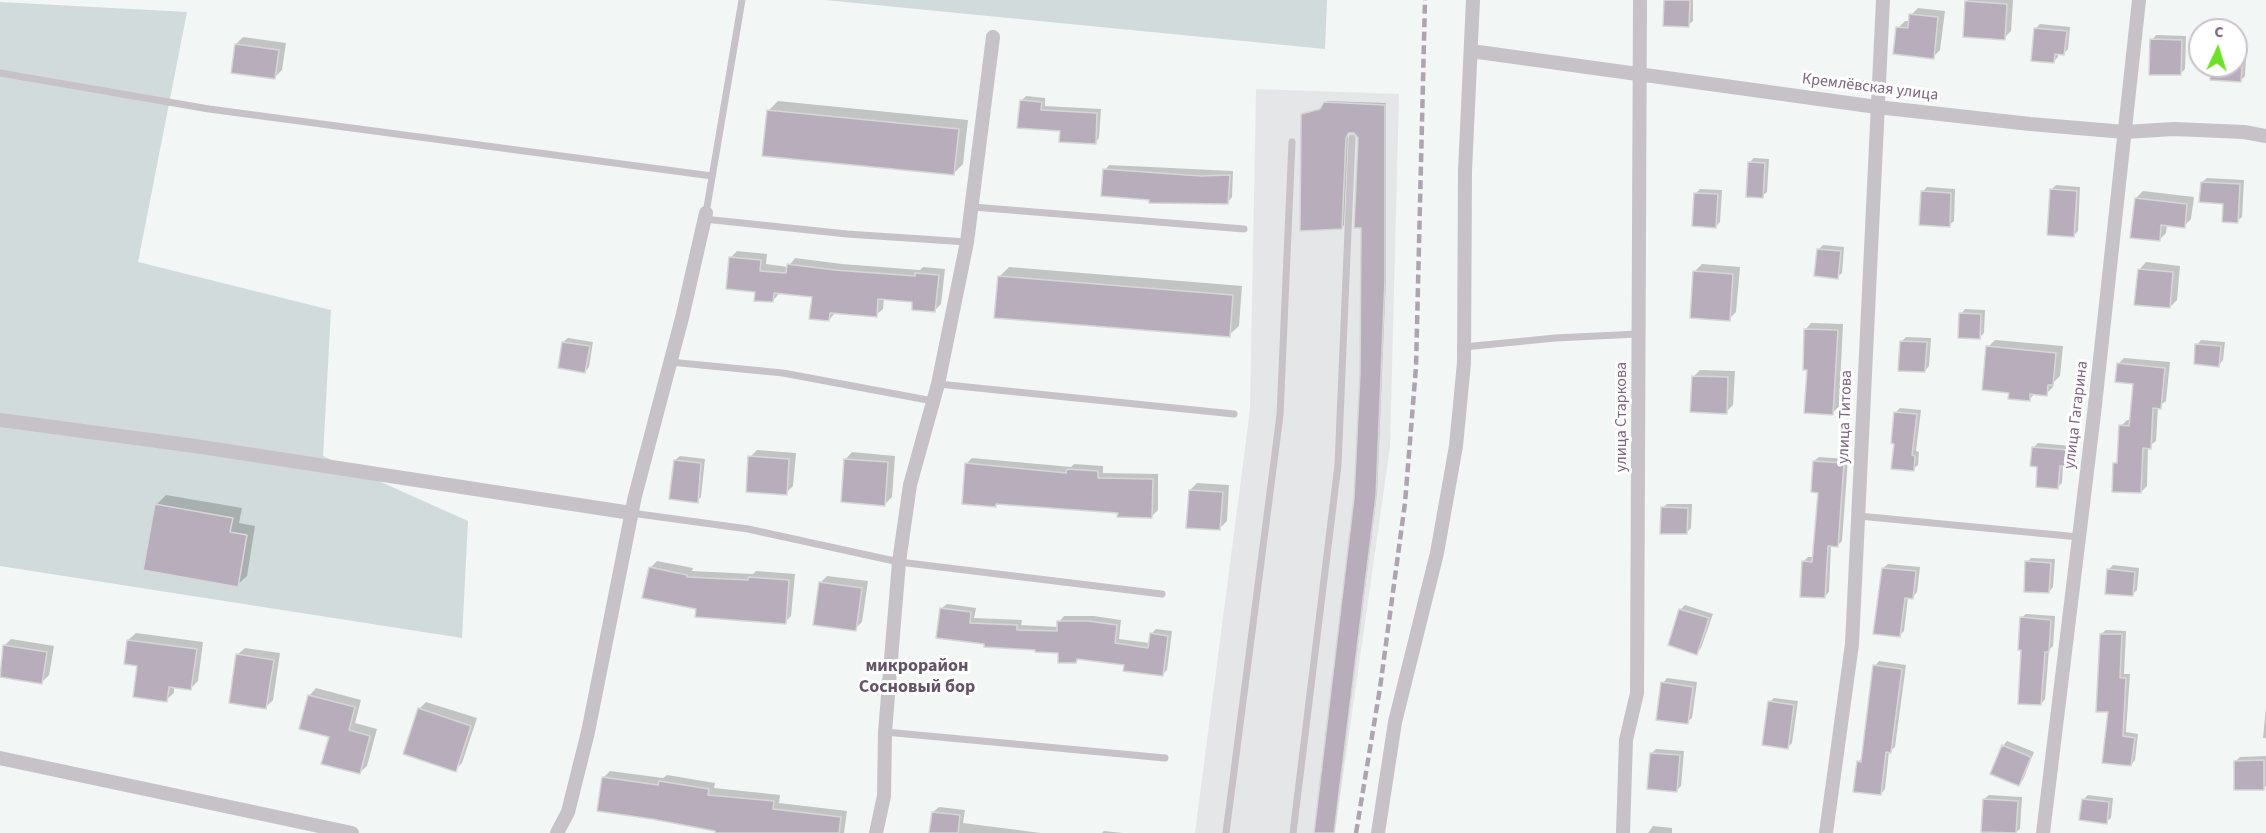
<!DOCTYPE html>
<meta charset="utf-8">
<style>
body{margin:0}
#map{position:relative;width:2266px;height:833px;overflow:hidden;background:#f2f6f4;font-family:"Source Sans 3",sans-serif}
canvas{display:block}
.north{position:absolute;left:2188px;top:18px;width:60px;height:60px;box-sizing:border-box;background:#fff;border:2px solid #cbc1cd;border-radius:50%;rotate:4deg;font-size:16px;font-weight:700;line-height:24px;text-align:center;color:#7e6583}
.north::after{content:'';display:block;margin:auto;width:21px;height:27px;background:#6ce226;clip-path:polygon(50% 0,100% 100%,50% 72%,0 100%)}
</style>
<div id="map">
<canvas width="2266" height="833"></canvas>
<div class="north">С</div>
</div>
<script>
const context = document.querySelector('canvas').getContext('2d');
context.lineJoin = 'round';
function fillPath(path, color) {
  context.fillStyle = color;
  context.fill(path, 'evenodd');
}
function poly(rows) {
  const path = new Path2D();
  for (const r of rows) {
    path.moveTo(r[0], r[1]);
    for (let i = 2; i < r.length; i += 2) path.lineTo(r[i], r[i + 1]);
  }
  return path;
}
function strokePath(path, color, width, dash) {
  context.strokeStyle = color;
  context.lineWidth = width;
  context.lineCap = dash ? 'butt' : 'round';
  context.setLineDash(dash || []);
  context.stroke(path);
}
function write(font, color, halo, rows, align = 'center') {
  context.font = font + ' "Source Sans 3",sans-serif';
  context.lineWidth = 6;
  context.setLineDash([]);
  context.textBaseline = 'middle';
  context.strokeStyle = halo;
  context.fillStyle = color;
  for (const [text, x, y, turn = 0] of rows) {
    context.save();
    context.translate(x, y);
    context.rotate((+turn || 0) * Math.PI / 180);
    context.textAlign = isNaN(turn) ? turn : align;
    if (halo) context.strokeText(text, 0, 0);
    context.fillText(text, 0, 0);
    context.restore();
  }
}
const built = poly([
 [1256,89,1399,94,1390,447,1335,833,1195,833,1250,410]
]);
const green = poly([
 [825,0,1327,0,1325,49],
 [0,2,187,12,138,262,331,310,323,456,468,521,462,638,0,566]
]);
const shadow = poly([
 [1666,0,1693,0,1693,21,1688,25],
 [1968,0,2013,0,2011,31,2004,38,1966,2],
 [1918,8,1945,11,1940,50,1933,57,1898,28,1905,21,1910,21,1911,15],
 [2040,24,2070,27,2068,49,2064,53,2058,53,2058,57,2053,62,2035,29],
 [2156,35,2186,36,2185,69,2180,74,2152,40],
 [243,37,286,43,282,70,275,77,236,44],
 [2236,40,2247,41,2245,76,2240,81,2212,66,2236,66],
 [1026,96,1045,98,1045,106,1101,109,1099,138,1095,143,1062,130,1021,101],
 [778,101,968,120,963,164,953,174,768,111],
 [1327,101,1386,103,1386,276,1377,493,1334,833,1316,833,1355,498,1361,374,1362,226,1359,138,1357,132,1351,131,1348,134,1344,225,1342,227,1303,114,1322,108],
 [1754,158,1769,159,1767,192,1762,196,1750,162],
 [1109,165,1233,171,1232,197,1228,202,1151,199,1105,170],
 [2207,178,2244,180,2242,217,2237,221,2225,202,2202,182],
 [2056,185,2080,187,2078,231,2073,236,2051,190],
 [1927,187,1955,189,1954,221,1949,225,1922,192],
 [1700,189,1722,190,1720,222,1716,226,1695,194],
 [2143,191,2194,197,2191,219,2184,226,2167,225,2166,233,2159,240,2136,198],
 [1823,245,1844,247,1842,273,1837,277,1819,249],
 [737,251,767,254,766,264,788,267,795,258,842,264,920,270,923,267,945,269,941,304,935,310,914,301,884,298,883,309,876,315,836,312,829,320,814,296,780,292,773,301,757,290,730,258],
 [2146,262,2180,266,2177,300,2170,307,2139,270],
 [1702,264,1740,267,1736,312,1729,319,1695,271],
 [1009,267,1242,286,1239,326,1229,335,999,277],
 [1965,309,1985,310,1984,333,1980,337,1961,314],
 [1811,323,1843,324,1839,407,1832,413,1808,369,1805,330],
 [1906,337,1931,338,1929,366,1925,371,1902,341],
 [568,338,593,342,589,367,585,372,563,342],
 [1995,340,2063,346,2060,376,2054,382,2053,387,2046,394,2035,393,2029,400,2010,391,1988,347],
 [2201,340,2225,342,2223,360,2219,365,2197,345],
 [2124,358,2170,362,2166,401,2158,407,2156,441,2148,447,2147,486,2141,492,2114,464,2119,459,2121,426,2127,420,2131,420,2135,383,2118,364],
 [1700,370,1735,371,1733,405,1726,412,1693,377],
 [1900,408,1921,410,1916,451,1919,452,1918,465,1913,469,1896,412],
 [2038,443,2072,446,2071,461,2066,465,2063,465,2062,483,2058,487,2039,465,2033,448],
 [757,450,796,453,793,486,786,493,750,457],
 [852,452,895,456,892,497,885,504,845,460],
 [680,456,705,459,701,497,697,501,675,460],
 [1819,457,1848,459,1842,541,1838,545,1831,545,1829,592,1825,596,1803,562,1808,557,1814,557,1819,491,1814,461],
 [972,458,1071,467,1074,464,1103,466,1103,473,1158,474,1158,510,1152,516,998,503,995,505,966,464],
 [1197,483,1229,485,1227,521,1220,528,1190,490],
 [166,495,242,508,239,523,255,526,247,576,237,585,156,505],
 [1667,504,1692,504,1691,528,1686,533,1662,508],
 [2031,558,2055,559,2053,587,2049,592,2027,562],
 [657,561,693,568,692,571,753,574,756,571,795,574,791,616,785,622,697,608,650,568],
 [1888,564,1920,567,1917,592,1913,597,1908,597,1904,631,1900,635,1883,568],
 [2113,565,2139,568,2137,590,2133,594,2108,570],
 [827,576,868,581,862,622,855,629,820,583],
 [947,604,976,608,974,618,1022,620,1021,625,1059,627,1059,622,1064,616,1094,616,1121,620,1119,639,1150,643,1151,634,1156,629,1172,631,1167,670,1162,675,1126,664,1080,658,1076,662,1059,652,985,642,941,609],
 [1685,605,1713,614,1701,648,1697,653,1669,644,1681,609],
 [2026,614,2055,616,2053,646,2049,650,2045,699,2041,704,2023,649,2021,618],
 [2106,630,2126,631,2124,674,2130,674,2126,732,2138,734,2135,760,2131,765,2110,711,2101,634],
 [136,633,203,642,198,681,191,688,174,686,174,693,166,700,139,665,128,640],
 [11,639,54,646,49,675,42,682,0,675,4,646],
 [245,648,280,653,273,700,266,707,237,655],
 [1879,661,1906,665,1895,747,1889,752,1885,789,1881,794,1858,762,1863,757,1875,666],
 [1667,678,1697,682,1692,718,1687,722,1663,683],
 [316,688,361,700,355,723,377,729,367,766,359,773,331,736,309,696],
 [1774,698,1798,701,1792,743,1788,747,1770,702],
 [426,702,477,718,462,763,455,770,419,709],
 [2266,707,2266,738,2263,738],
 [2007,741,2034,752,2023,780,2018,784,2003,746],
 [1656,749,1684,751,1681,786,1677,790,1651,754],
 [2266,756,2266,786,2263,788,2236,761,2240,757],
 [610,771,663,778,667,775,715,783,714,788,780,795,779,803,847,811,844,833,716,833,717,830,599,810,603,778],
 [1989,795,2022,797,2020,829,2015,833,1982,833,1984,799],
 [2088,795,2113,798,2111,818,2106,822,2083,800],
 [939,807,965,810,963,823,1041,833,931,833,933,812],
 [1653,826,1672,828,1672,833,1648,833],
 [1104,831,1123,833,1102,833]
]);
const building = poly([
 [1664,0,1690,0,1689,27,1663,26,1664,0],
 [1965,1,2007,4,2005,40,1963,37,1965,1],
 [1909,14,1938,17,1934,59,1893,54,1896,27,1908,28,1909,14],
 [2034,28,2067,31,2064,55,2055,54,2054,63,2031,61,2034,28],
 [2150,39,2182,40,2181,75,2149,75,2150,39],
 [235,44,279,50,275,79,231,73,235,44],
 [2211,66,2242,66,2241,82,2210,80,2211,66],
 [1020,100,1042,102,1041,110,1097,113,1096,144,1059,142,1060,131,1017,128,1020,100],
 [1324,102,1385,105,1385,279,1376,496,1334,833,1314,833,1354,498,1360,374,1361,228,1354,228,1358,138,1354,133,1349,133,1346,138,1342,229,1300,231,1301,114,1320,109,1324,102],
 [767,110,959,129,954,175,762,156,767,110],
 [1748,162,1765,163,1763,198,1746,197,1748,162],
 [1103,169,1201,176,1230,175,1228,204,1149,203,1149,200,1101,196,1103,169],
 [2201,182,2240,184,2238,223,2222,222,2223,204,2199,202,2201,182],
 [2050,189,2077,191,2074,237,2047,235,2050,189],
 [1921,191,1951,193,1950,227,1919,225,1921,191],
 [1694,193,1718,194,1716,228,1692,226,1694,193],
 [2135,198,2187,204,2185,228,2161,225,2160,241,2130,238,2135,198],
 [1817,249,1841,251,1838,279,1814,276,1817,249],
 [729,257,761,260,760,271,786,273,787,264,835,270,915,276,915,273,939,275,935,312,912,310,912,302,878,299,877,317,830,313,829,321,809,319,812,297,774,293,773,302,754,301,755,292,726,289,729,257],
 [2138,269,2173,272,2170,308,2134,305,2138,269],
 [1693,271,1733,274,1730,321,1690,318,1693,271],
 [998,276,1233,295,1230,337,994,318,998,276],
 [1959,313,1981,314,1980,339,1958,338,1959,313],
 [1804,329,1838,330,1833,415,1804,413,1807,370,1803,370,1804,329],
 [1900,341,1927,342,1925,372,1898,371,1900,341],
 [562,342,590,346,585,373,558,368,562,342],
 [2195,344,2221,346,2219,367,2194,364,2195,344],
 [1986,346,2056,353,2053,385,2048,385,2047,396,2030,394,2030,401,2008,399,2009,393,1982,390,1986,346],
 [2117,363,2165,368,2161,409,2153,408,2151,449,2143,448,2141,493,2112,492,2113,463,2117,463,2119,425,2129,426,2133,384,2115,382,2117,363],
 [1692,376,1728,377,1727,414,1690,412,1692,376],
 [1894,412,1917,414,1912,455,1915,456,1914,471,1891,469,1894,444,1891,443,1894,412],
 [2032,447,2068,450,2067,467,2060,466,2058,489,2036,487,2037,467,2030,466,2032,447],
 [748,456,789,459,787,495,746,492,748,456],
 [844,459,888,462,885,506,841,502,844,459],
 [674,460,701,463,698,503,669,499,674,460],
 [1813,461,1844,463,1838,547,1828,546,1825,598,1800,597,1802,561,1812,562,1818,493,1811,492,1813,461],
 [965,463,1066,473,1067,469,1098,471,1098,478,1153,479,1152,518,1117,517,1118,513,996,504,996,507,962,504,965,463],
 [1189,490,1223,492,1220,530,1186,528,1189,490],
 [155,504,233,518,230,532,247,535,238,587,143,570,155,504],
 [1661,507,1688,508,1687,534,1660,534,1661,507],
 [2025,561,2051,563,2049,593,2024,592,2025,561],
 [649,567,687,575,687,577,748,580,749,577,789,580,786,624,695,617,696,609,642,598,649,567],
 [1882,568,1916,571,1913,599,1905,598,1900,637,1873,634,1882,568],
 [2107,569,2135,572,2133,596,2105,594,2107,569],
 [819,582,862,588,856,631,813,625,819,582],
 [940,608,971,612,970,623,1017,625,1017,630,1057,631,1057,621,1088,621,1117,625,1115,643,1148,648,1150,633,1168,636,1163,676,1123,671,1124,665,1077,659,1076,663,1058,663,1058,653,1035,652,1035,650,984,647,984,644,936,638,940,608],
 [1679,609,1709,618,1697,655,1668,645,1679,609],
 [2020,617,2051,620,2049,652,2045,652,2041,705,2018,704,2021,650,2018,650,2020,617],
 [2100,634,2122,634,2120,678,2126,678,2123,736,2135,738,2131,766,2102,763,2108,712,2096,712,2100,634],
 [127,640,197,649,191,690,169,687,167,702,133,697,137,666,124,664,127,640],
 [3,645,47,652,42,684,0,677,3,645],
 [236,654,274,660,266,709,229,703,236,654],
 [1873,665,1902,669,1891,753,1886,752,1881,795,1853,792,1857,761,1861,762,1873,665],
 [1661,682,1693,687,1688,724,1656,720,1661,682],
 [308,695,355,707,349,730,370,736,360,774,321,764,329,737,299,729,308,695],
 [1768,701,1794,705,1788,749,1762,745,1768,701],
 [418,708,471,726,456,772,403,754,418,708],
 [2002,745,2031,757,2019,786,1990,774,2002,745],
 [1650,753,1680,755,1677,792,1647,789,1650,753],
 [2264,760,2264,790,2234,790,2234,761,2264,760],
 [602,777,658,785,659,781,709,789,708,795,774,801,773,809,841,817,839,833,715,833,715,831,652,819,597,811,602,777],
 [1983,799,2018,801,2016,833,1981,832,1983,799],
 [2082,799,2109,802,2107,824,2079,820,2082,799],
 [932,812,960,815,958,833,929,833,932,812]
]);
const service = poly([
 [0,73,209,109,712,176],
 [973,207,1244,229],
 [706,213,742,0],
 [704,219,847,234,967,242],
 [1464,347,1555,338,1638,334],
 [670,362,783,373,933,401],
 [938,384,1234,414],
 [631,513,748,529,899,562,1162,594],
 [1859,516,2079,537],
 [885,732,1165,758],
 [1226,833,1280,415,1292,142],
 [1293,833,1338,465,1352,138]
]);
const minor = poly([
 [1471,51,1877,107,2030,124,2125,132,2174,129,2244,132,2266,136],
 [0,420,195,446,631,513],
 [0,758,352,833],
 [557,833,568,812,588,732,635,496,682,318,706,213],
 [876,833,884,796,885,732,899,562,910,485,938,384,967,242,993,37],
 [1378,833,1395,722,1437,553,1456,446,1464,363,1465,171,1473,0],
 [1623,833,1626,740,1637,693,1640,0],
 [1826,833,1852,644,1883,0],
 [2043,833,2094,414,2139,0]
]);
const rail = poly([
 [1356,833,1380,688,1405,503,1416,367,1425,0]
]);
const streetNames = [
 ["Кремлёвская улица",1870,88,7],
 ["улица Гагарина",2077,415,-83],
 ["улица Старкова",1622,417,-90],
 ["улица Титова",1846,417,-88]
];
const neighbourhoodNames = [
 ["микрорайон",917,667],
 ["Сосновый бор",917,688]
];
fillPath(built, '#e5e6e7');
fillPath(green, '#d1dbdb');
fillPath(shadow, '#0003');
fillPath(building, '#b8aebb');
strokePath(building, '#d5d7d6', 1.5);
strokePath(service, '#c7c1c8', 7);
strokePath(minor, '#c7c1c8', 14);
strokePath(rail, '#ada4af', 4.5, [9, 4.5]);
write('16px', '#7e6583', '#fff', streetNames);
write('bold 18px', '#655368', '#fff', neighbourhoodNames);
</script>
